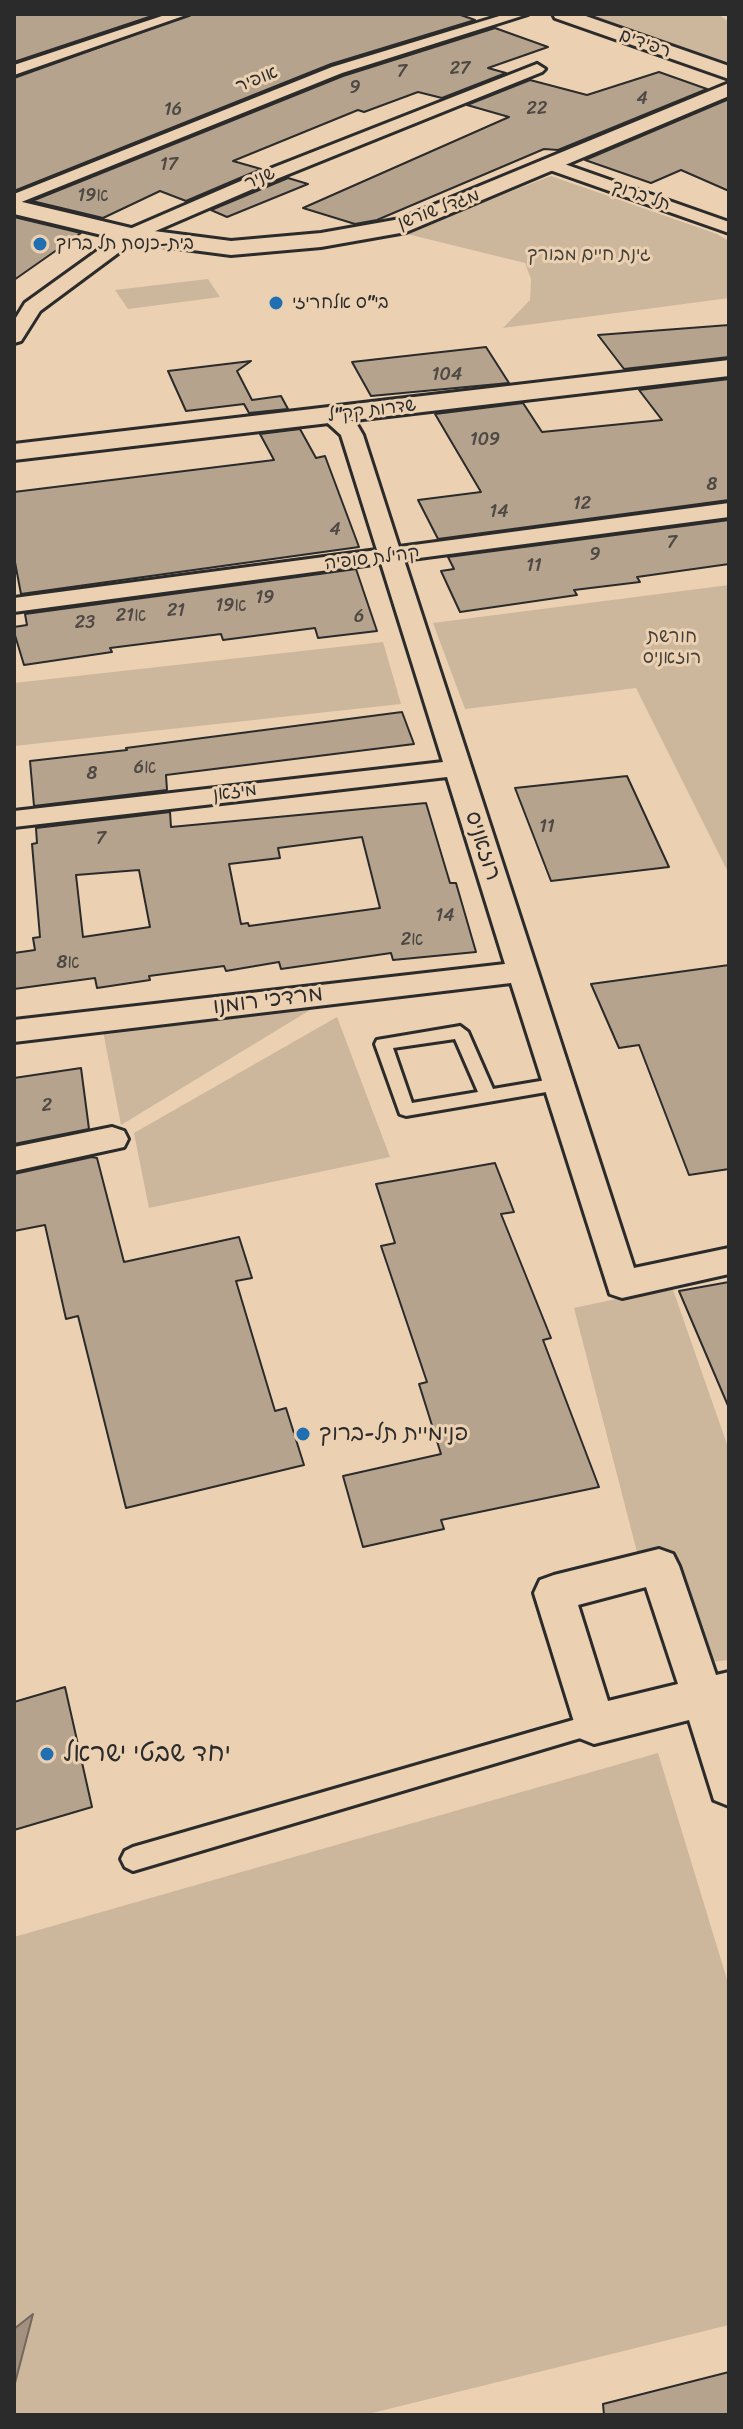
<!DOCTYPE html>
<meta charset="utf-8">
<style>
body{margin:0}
#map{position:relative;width:743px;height:2429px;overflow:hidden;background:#ebd1b2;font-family:Sriracha,sans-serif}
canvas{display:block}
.frame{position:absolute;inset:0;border:16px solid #2b2b2b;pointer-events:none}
</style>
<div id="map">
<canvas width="743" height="2429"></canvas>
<div class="frame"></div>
</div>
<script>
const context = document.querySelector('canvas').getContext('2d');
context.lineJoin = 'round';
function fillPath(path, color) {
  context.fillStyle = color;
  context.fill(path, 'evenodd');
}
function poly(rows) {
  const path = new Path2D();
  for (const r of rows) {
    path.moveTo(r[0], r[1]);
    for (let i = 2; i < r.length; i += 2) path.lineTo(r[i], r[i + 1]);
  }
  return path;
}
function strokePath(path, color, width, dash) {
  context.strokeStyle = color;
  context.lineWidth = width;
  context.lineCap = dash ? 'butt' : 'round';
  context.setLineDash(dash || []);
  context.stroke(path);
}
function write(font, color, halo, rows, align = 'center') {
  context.font = font + ' Sriracha,"Playpen Sans Hebrew",sans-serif';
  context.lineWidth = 6;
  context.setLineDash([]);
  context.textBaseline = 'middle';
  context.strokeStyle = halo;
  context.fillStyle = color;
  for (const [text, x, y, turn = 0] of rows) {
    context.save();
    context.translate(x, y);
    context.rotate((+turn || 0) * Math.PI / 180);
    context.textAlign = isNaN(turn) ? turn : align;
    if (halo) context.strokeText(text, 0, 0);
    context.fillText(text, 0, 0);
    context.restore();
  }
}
const green = poly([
 [587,14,718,14,729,22,729,66],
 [551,176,717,234,729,241,729,298,503,328,530,300,531,279,525,263,403,233],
 [208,279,220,297,128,309,115,290],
 [729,585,729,874,636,688,465,709,433,623],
 [383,642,401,704,14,746,14,683],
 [315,1007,121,1125,103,1031],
 [337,1017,390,1157,149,1208,134,1133],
 [672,1287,729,1450,729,1660,701,1663,674,1553,638,1556,574,1308],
 [658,1753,729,1986,729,2325,364,2415,14,2415,14,1937]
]);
const water = poly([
 [33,2314,14,2387,14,2329,33,2314]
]);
const building = poly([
 [14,14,158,14,14,62,14,14],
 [192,14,458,14,475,20,331,64,14,191,14,78,192,14],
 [495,28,548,47,488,68,506,73,442,98,418,92,364,112,358,110,233,161,261,169,186,201,160,191,103,218,32,201,343,76,495,28],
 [659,72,707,89,558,150,544,149,377,220,355,224,303,208,509,117,467,105,530,80,587,95,659,72],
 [729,99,729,191,681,170,651,183,585,160,729,99],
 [288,178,308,184,227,217,211,210,288,178],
 [14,217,81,233,14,280,14,217],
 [729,325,729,357,624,369,598,335,729,325],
 [486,347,509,383,371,396,352,362,486,347],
 [251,361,237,371,252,400,281,396,288,409,249,413,244,404,186,411,168,371,251,361],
 [729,379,729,500,438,539,418,500,481,492,435,414,523,403,542,432,662,420,639,390,729,379],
 [300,429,316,458,325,456,359,547,21,594,14,557,14,492,274,460,260,434,300,429],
 [729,520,729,564,637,577,640,582,574,590,577,595,460,612,441,571,454,569,448,557,729,520],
 [356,569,377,631,318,638,315,628,223,640,221,634,110,648,112,652,24,665,14,632,14,627,27,625,25,614,356,569],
 [402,712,414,744,166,775,167,790,34,806,30,761,127,750,126,748,402,712],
 [627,776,669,867,551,881,515,788,627,776],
 [426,803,450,883,456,883,476,952,393,960,391,953,281,969,279,962,226,971,224,966,149,976,150,980,97,988,95,978,14,989,14,953,35,950,33,938,40,937,32,844,37,843,36,828,170,812,171,827,426,803],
 [362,837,380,908,249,926,248,923,241,924,229,864,280,858,278,848,362,837],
 [139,870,150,927,83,937,76,875,139,870],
 [729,965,729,1169,689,1175,639,1045,619,1048,591,984,729,965],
 [81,1068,89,1129,14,1144,14,1078,81,1068],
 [92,1157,97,1158,124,1262,239,1237,252,1278,236,1281,275,1411,286,1408,304,1465,126,1508,78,1316,66,1319,45,1225,14,1231,14,1174,92,1157],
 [495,1163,514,1212,501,1214,551,1338,543,1340,599,1487,441,1520,444,1529,363,1547,343,1476,441,1454,419,1384,427,1382,381,1246,395,1243,376,1184,495,1163],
 [729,1282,729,1408,679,1291,729,1282],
 [65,1687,92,1807,14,1830,14,1702,65,1687],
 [729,2372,729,2415,604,2415,603,2404,729,2372]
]);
const service = poly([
 [460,1026,468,1032,493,1089,558,1078,566,1084,558,1090,406,1116,400,1114,375,1044,377,1040,460,1026],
 [455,1039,478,1092,412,1103,393,1048,455,1039],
 [594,1714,602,1717,605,1724,602,1731,594,1734,133,1871,125,1867,121,1859,125,1851,133,1847,594,1714]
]);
const minor = poly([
 [168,14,189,14,14,75,14,65,168,14],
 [506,14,528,14,342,73,14,205,14,194,332,67,506,14],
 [537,64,545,69,542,72,269,182,137,239,40,311,21,341,14,343,14,321,25,303,125,231,257,174,537,64],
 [553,160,729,222,729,233,547,169,544,165,553,160],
 [331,410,356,423,363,435,399,547,729,503,729,517,404,560,634,1268,729,1248,729,1274,622,1298,610,1294,511,983,14,1042,14,1020,505,964,447,777,14,827,14,811,443,762,381,563,14,612,14,598,377,550,341,435,320,416,331,410],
 [112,1127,124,1131,128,1139,124,1147,14,1171,14,1147,112,1127],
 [659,1549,673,1554,679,1566,716,1675,729,1672,729,1806,714,1800,689,1720,594,1744,579,1738,534,1593,540,1580,554,1575,659,1549],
 [646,1587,678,1684,608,1701,578,1605,646,1587]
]);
const tertiary = poly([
 [553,14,580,14,729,66,729,79,555,18,553,14],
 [729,83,729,96,406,232,321,247,231,255,131,242,14,214,14,200,131,228,231,241,321,233,400,219,729,83]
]);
const secondary = poly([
 [729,360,729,376,14,460,14,444,729,360]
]);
const markers = [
 [40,244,8,"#1f6fb2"],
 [276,303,8,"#1f6fb2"],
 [303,1434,8,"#1f6fb2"],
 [47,1754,8,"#1f6fb2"]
];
const farStreetnames = [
 ["רפידים",645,44,20],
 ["אופיר",257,80,-22],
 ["שניר",260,179,-23],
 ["תל ברוך",641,196,19],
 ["מגדל שורשן",439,210,-20],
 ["שדרות קק\"ל",372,411,-7],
 ["קהילת סופיה",372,559,-7],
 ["מיזאן",235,793,-7]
];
const numberNames = [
 ["27",460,69],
 ["7",402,72],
 ["9",355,88],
 ["4",642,99],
 ["22",537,109],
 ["16",173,110],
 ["17",169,165],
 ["19א",93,196],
 ["104",447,375],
 ["109",485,440],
 ["8",712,485],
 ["12",582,504],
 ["14",499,512],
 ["4",335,530],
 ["7",672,543],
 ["9",595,555],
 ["11",534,566],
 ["19",265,598],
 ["19א",231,606],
 ["21",176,611],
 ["21א",131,616],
 ["6",359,617],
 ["23",85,623],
 ["6א",145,768],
 ["8",92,774],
 ["11",547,827],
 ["7",101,839],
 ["14",445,916],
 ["2א",412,940],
 ["8א",68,963],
 ["2",47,1106]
];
const farPoinames = [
 ["בית-כנסת תל ברוך",56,244],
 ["בי\"ס אלחריזי",292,303]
];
const farParknames = [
 ["גינת חיים מבורך",589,255],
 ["חורשת",672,637],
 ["רוזאניס",672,658]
];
const streetNames = [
 ["רוזאניס",482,846,72],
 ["מרדכי רומנו",268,1001,-7]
];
const poiNames = [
 ["פנימיית תל-ברוך",319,1434]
];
const nearPoinames = [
 ["יחד שבטי ישראל",63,1754]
];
fillPath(green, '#ccb69c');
fillPath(water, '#a2917f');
strokePath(water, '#72685d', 2);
fillPath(building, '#b6a38d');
strokePath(building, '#2b2b2b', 2);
strokePath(service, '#2b2b2b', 6);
strokePath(minor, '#2b2b2b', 6);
strokePath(tertiary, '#2b2b2b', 6);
strokePath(secondary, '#2b2b2b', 6);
fillPath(service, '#ebd1b2');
fillPath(minor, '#ebd1b2');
fillPath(tertiary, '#ebd1b2');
fillPath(secondary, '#ebd1b2');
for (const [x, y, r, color] of markers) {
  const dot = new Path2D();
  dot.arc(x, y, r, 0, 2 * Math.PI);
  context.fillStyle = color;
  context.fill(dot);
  strokePath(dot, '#ebd1b2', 3);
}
write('18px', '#2b2b2b', '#ebd1b2', farStreetnames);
write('18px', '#4e4944', null, numberNames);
write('18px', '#2b2b2b', '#ebd1b2', farPoinames, 'left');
write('18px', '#43403c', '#ebd1b2', farParknames);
write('22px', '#2b2b2b', '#ebd1b2', streetNames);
write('22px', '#2b2b2b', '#ebd1b2', poiNames, 'left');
write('26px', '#2b2b2b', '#ebd1b2', nearPoinames, 'left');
</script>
